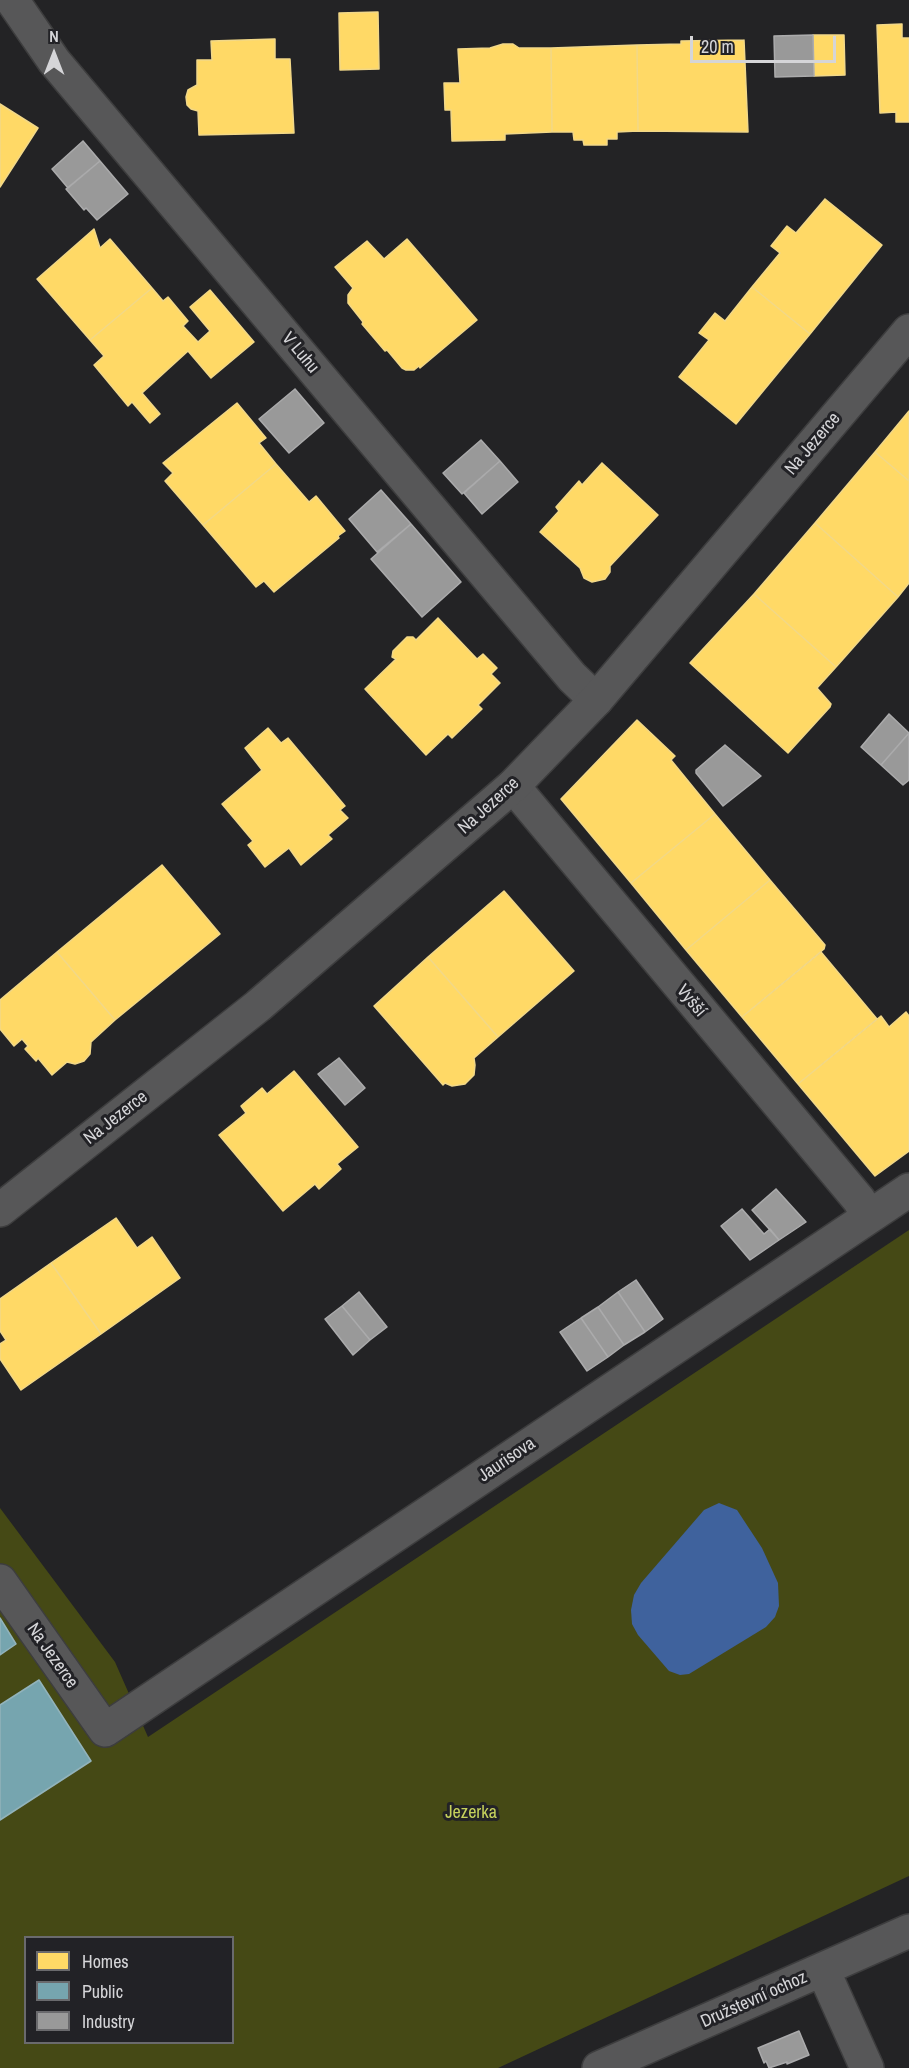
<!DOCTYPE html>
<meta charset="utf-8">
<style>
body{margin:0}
#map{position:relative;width:909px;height:2068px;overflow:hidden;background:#232325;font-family:"Archivo Narrow",sans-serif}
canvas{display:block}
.legend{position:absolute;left:24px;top:1936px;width:210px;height:108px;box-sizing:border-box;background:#222226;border:2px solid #6a6a6d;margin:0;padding:8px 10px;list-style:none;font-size:18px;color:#d5d5d8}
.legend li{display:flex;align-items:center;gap:12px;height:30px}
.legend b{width:30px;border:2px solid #6a6a6d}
.north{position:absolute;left:24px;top:24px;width:60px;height:60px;-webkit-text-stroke:4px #222226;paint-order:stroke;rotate:0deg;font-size:16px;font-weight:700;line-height:24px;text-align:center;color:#d5d5d8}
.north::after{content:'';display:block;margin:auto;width:21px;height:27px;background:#d5d5d8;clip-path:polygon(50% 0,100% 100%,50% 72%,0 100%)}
.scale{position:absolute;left:690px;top:36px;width:146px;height:27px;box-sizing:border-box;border:3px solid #d5d5d8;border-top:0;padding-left:8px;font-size:18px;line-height:21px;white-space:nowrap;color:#d5d5d8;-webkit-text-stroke:4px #222226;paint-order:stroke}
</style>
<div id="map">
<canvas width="909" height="2068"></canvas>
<ul class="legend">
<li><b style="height:16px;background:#ffd966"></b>Homes</li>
<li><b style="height:16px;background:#76a5af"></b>Public</li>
<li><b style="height:16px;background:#999"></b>Industry</li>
</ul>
<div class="north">N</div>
<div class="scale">20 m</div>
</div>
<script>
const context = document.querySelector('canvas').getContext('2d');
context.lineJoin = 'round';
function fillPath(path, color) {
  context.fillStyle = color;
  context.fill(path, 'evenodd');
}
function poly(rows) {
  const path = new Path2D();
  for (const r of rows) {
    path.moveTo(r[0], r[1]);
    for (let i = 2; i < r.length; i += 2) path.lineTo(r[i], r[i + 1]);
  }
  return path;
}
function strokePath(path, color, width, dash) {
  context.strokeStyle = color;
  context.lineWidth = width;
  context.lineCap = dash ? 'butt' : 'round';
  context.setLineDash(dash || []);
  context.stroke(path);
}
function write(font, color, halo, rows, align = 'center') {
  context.font = font + ' "Archivo Narrow",sans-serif';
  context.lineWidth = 6;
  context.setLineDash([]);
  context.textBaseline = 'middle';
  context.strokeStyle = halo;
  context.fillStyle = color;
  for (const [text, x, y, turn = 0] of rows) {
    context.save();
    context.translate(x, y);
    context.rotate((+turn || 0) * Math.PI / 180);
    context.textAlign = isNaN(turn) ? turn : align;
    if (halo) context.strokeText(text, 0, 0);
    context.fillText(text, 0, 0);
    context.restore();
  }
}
const green = poly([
 [909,1230,909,1876,498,2068,0,2068,0,1820,91,1761,39,1680,0,1705,0,1655,16,1644,0,1618,0,1508,115,1662,148,1737],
 [26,1938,232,1938,232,2042,26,2042]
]);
const water = poly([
 [719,1503,737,1510,762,1548,778,1583,779,1606,775,1617,766,1627,689,1674,680,1675,669,1671,638,1635,632,1624,631,1610,634,1595,641,1583,704,1510]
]);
const homes = poly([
 [378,12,379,69,340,70,339,13,378,12],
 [902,24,902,38,909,38,909,122,896,122,896,112,880,113,877,25,902,24],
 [813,35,844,35,845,75,814,76,813,35],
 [275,39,275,59,290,59,294,133,199,135,198,111,191,109,187,105,186,97,188,90,197,85,197,60,212,60,211,41,275,39],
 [744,40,748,132,638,131,637,45,681,44,681,41,744,40],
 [503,44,513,44,519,48,551,48,552,132,505,134,505,140,452,141,451,110,445,110,444,83,460,83,458,49,490,48,503,44],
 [637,45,638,131,617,132,617,139,607,139,607,145,584,145,583,140,574,140,573,132,552,132,551,48,637,45],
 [0,104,38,128,0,187,0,104],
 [825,199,882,245,810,334,752,287,780,253,771,246,787,226,796,233,825,199],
 [94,229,100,248,110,239,152,288,90,340,37,279,94,229],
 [407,239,477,320,420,368,419,366,414,370,406,370,402,368,387,350,385,351,362,324,363,322,348,303,348,295,353,288,335,267,367,241,384,259,407,239],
 [752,287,810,334,736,424,679,377,709,340,699,333,715,313,725,321,752,287],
 [152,288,163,301,168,297,188,321,183,326,198,342,210,331,190,307,210,290,254,342,211,378,188,351,142,393,160,414,150,423,132,402,128,406,94,365,104,356,90,340,152,288],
 [237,403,266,438,259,443,276,464,203,525,165,481,173,473,163,463,237,403],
 [909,411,909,481,875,452,909,411],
 [875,452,909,481,909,583,898,597,815,523,875,452],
 [602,463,658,515,610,566,610,572,605,579,592,582,584,578,580,568,540,532,559,511,556,507,579,481,582,485,602,463],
 [276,464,309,502,316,496,345,531,338,536,339,538,274,592,264,581,256,587,203,525,276,464],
 [815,523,898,597,836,667,754,594,815,523],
 [754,594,836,667,817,688,831,704,830,707,788,753,690,663,754,594],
 [438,618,477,659,483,654,497,668,491,674,500,683,478,705,482,709,452,738,448,734,426,755,365,689,396,659,392,657,393,651,407,637,413,637,416,640,438,618],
 [637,720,675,756,671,760,715,814,631,883,561,799,637,720],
 [268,728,281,743,288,738,345,806,340,810,348,818,328,835,332,839,301,865,289,848,265,867,248,845,253,841,222,804,262,770,245,748,268,728],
 [715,814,770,880,686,950,631,883,715,814],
 [162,865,220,934,115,1020,57,952,162,865],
 [770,880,825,945,824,949,742,1017,686,950,770,880],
 [504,891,574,971,498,1037,428,957,504,891],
 [57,952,115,1020,91,1042,90,1054,84,1061,75,1064,67,1062,52,1075,38,1058,36,1061,25,1049,28,1046,22,1039,14,1046,0,1029,0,1000,57,952],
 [821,952,877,1019,798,1084,742,1017,821,952],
 [428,957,498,1037,474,1058,475,1065,474,1075,465,1084,452,1086,445,1083,443,1085,374,1006,428,957],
 [906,1012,909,1016,909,1151,875,1176,798,1084,881,1016,889,1027,906,1012],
 [294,1071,358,1147,337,1164,341,1169,319,1189,315,1184,283,1211,219,1135,246,1113,241,1106,262,1088,267,1094,294,1071],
 [116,1218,137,1248,152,1237,180,1278,101,1334,51,1263,116,1218],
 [51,1263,101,1334,21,1390,0,1359,0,1344,6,1340,0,1331,0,1299,51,1263]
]);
const public = poly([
 [0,1618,16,1644,0,1655,0,1618],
 [39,1680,91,1761,0,1820,0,1705,39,1680]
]);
const industry = poly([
 [813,35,814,76,775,77,774,36,813,35],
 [83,141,100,161,68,188,52,169,83,141],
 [100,161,128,194,97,220,86,208,84,210,66,189,100,161],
 [295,389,324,423,289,453,259,419,295,389],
 [481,440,500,461,462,494,443,473,481,440],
 [500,461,518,482,482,514,464,493,500,461],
 [381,490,411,524,377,552,349,519,381,490],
 [411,524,461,582,422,617,371,559,411,524],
 [889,714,909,733,881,765,861,747,889,714],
 [909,733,909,780,903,785,881,765,909,733],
 [725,745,761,776,723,806,696,773,696,770,725,745],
 [339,1058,365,1088,345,1105,318,1074,339,1058],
 [776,1189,806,1222,779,1240,752,1210,776,1189],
 [742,1209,764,1234,770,1229,779,1240,750,1260,721,1226,742,1209],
 [636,1280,663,1319,645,1332,618,1292,636,1280],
 [359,1292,387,1327,370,1340,342,1306,359,1292],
 [618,1292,645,1332,624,1345,598,1307,618,1292],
 [342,1306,370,1340,353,1355,325,1319,342,1306],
 [598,1307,624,1345,608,1357,581,1318,598,1307],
 [581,1318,608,1357,587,1371,560,1332,581,1318],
 [799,2031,809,2055,787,2064,787,2062,769,2068,766,2061,764,2063,758,2048,799,2031]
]);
const street = poly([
 [12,0,54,61,572,677,596,700],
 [513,786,859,1200,868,1216],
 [0,1581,105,1730,909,1190],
 [823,1970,867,2068],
 [599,2068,909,1931]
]);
const secondary = poly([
 [0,1210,258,1006,513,786,596,700,909,331]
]);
const streetNames = [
 ["V Luhu",300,353,50],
 ["Na Jezerce",813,444,-50],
 ["Na Jezerce",489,806,-42],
 ["Vyšší",691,1001,50],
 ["Na Jezerce",116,1118,-38],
 ["Jaurisova",507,1460,-34],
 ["Na Jezerce",52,1656,55],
 ["Družstevní ochoz",754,2000,-24]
];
const parkNames = [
 ["Jezerka",471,1813]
];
fillPath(green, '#454915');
fillPath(water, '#3f629d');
fillPath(homes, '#ffd966');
strokePath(homes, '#f2d888', 1.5);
fillPath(public, '#76a5af');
strokePath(public, '#92b3bb', 1.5);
fillPath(industry, '#999');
strokePath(industry, '#ababac', 1.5);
strokePath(street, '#3d3d3e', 36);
strokePath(secondary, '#3d3d3e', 36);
strokePath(street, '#575758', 33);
strokePath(secondary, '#575758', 33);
write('18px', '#d5d5d8', '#222226', streetNames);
write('18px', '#c6d15c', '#222226', parkNames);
</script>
